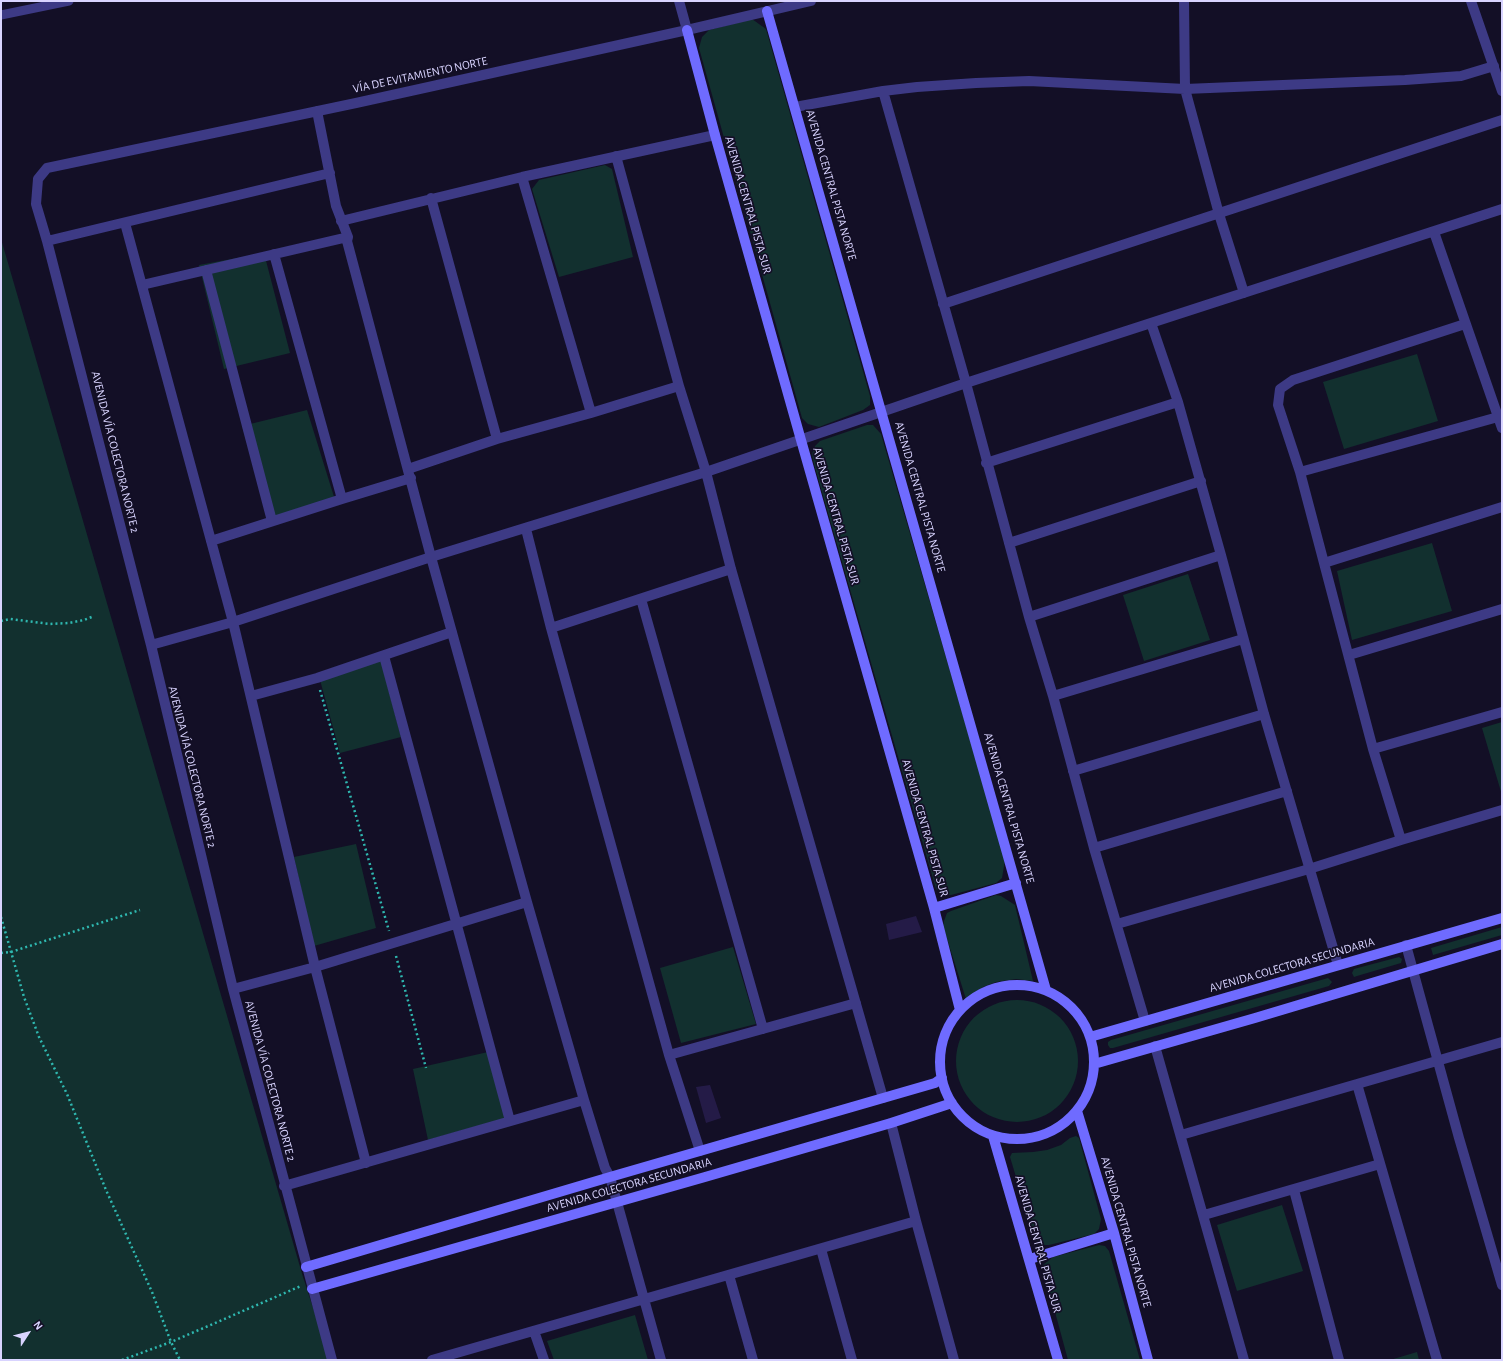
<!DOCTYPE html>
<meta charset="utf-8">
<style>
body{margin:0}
#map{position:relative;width:1503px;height:1361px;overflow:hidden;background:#130f26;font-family:"Alegreya Sans",sans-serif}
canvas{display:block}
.frame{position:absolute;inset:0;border:2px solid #d9d4ff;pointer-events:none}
.north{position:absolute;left:8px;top:1313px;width:40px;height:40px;-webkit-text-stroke:3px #130f26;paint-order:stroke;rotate:54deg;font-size:11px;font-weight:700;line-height:16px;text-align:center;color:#d9d4ff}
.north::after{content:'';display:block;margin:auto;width:14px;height:18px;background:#d9d4ff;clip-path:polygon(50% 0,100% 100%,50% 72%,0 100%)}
</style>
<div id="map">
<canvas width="1503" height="1361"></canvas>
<div class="frame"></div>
<div class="north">N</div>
</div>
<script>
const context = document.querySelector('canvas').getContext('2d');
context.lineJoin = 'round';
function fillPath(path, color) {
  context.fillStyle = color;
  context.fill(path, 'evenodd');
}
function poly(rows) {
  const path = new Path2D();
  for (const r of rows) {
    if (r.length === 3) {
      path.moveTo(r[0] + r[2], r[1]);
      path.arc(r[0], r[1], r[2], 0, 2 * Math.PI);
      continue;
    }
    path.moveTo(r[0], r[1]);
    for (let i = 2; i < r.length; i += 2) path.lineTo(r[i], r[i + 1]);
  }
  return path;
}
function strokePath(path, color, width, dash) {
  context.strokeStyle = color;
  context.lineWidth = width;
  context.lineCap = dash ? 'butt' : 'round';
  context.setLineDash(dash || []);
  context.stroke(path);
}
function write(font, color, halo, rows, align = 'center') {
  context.font = font + ' "Alegreya Sans",sans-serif';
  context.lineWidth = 3.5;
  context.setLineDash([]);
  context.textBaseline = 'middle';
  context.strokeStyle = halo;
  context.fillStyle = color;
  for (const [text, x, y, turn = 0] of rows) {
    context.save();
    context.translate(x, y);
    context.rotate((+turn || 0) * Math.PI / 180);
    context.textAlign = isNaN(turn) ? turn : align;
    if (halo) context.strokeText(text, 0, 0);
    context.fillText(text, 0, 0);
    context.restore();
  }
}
const green = poly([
 [752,19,766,29,870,396,870,405,863,410,819,427,808,424,802,418,699,48,702,37,709,30],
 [605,165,612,169,633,257,559,277,532,189,539,180],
 [1,239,303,1277,330,1360,1,1360],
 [264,253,290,353,224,369,199,265],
 [1417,354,1438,421,1344,449,1323,382],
 [307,410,335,500,268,518,242,426],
 [867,425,873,425,881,434,1005,860,1002,878,996,883,951,895,943,894,936,889,814,464,812,454,815,446,820,441],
 [1432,543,1452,611,1352,640,1337,571],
 [1188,574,1210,640,1144,661,1123,595],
 [381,661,401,737,340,753,320,680],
 [1502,722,1502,795,1482,728],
 [356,844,376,928,314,946,294,857],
 [996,895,1001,896,1015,905,1033,981,1016,979,996,982,983,987,966,999,943,926,944,921,947,913,951,911],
 [1502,927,1502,935,1433,955,1431,948],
 [733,947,756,1024,681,1043,660,968],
 [1399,957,1402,959,1401,963,1357,976,1354,977,1352,973,1354,969],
 [1328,978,1332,982,1329,986,1113,1048,1110,1048,1108,1045,1108,1042,1111,1040],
 [1017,1061,61],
 [488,1052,506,1118,428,1140,413,1069],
 [1076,1136,1079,1138,1101,1219,1099,1229,1094,1234,1049,1245,1039,1245,1035,1240,1010,1157,1012,1153,1033,1152,1047,1150,1061,1145,1070,1138],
 [1282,1205,1303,1271,1237,1291,1217,1225],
 [1099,1245,1105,1246,1109,1251,1140,1360,1068,1360,1044,1271,1043,1265,1053,1257],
 [635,1315,648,1360,554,1360,547,1341],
 [1417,1352,1419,1360,1390,1360]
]);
const building = poly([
 [916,916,922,932,889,940,886,924],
 [710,1085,721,1118,706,1123,696,1087]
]);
const path = poly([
 [1,621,10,619,50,624,69,623,84,620,94,616],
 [320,690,389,931],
 [1,917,24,997,39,1037,67,1094,106,1190,152,1292,171,1342,180,1360],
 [1,953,11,952,140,910],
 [396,956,426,1068],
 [122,1360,171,1342,301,1286]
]);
const lane = poly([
 [1,15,69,1]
]);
const street = poly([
 [679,1,687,30],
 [1184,1,1185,89,1219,214,1244,293],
 [1471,1,1502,91],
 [883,91,966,383,1029,617,1053,696,1094,848,1145,1021],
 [795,107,883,91,917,87,976,83,1029,81,1185,89,1405,80,1461,76,1494,66],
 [317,111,336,206,348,237,347,241,431,557,527,902,584,1100,605,1168,610,1177,661,1360],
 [616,156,679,386,706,472,731,569,883,1098],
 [522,177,591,413],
 [431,198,497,439],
 [341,221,522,177,715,135],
 [125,223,233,622,315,967,366,1163],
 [1434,232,1502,428],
 [47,241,330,173],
 [274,254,342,499],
 [206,270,272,521],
 [142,285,348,237],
 [943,304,1502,120],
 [1151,323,1178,402,1221,555,1264,714,1338,965],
 [986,463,1178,402],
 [408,469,497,439,591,413,679,386],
 [1300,472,1498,417],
 [526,529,551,628,669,1055,700,1151],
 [211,541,342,499,411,478],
 [1009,543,1201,481],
 [1324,563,1502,507],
 [641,599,763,1029],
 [1029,617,1221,555],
 [551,628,731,569],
 [151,645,233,622,431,557,706,472,966,383,1502,209],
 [1349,655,1502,609],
 [384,656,510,1121],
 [251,696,317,678,452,632],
 [1053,696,1243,639],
 [1502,712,1373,749,1401,840,1502,810],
 [1373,749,1300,472,1278,405,1280,389,1293,380,1465,324],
 [1073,771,1264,714],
 [1094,848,1287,791],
 [1117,924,1309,869,1401,840],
 [1406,945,1459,1138,1502,1285],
 [233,989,315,967,527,902],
 [1155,1046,1244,1360],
 [669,1055,856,1003],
 [1357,1084,1437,1360],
 [891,1123,916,1221,954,1360],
 [1181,1135,1502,1042],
 [284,1186,584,1100],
 [1294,1190,1339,1360],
 [1204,1215,1380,1164],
 [821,1249,852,1360],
 [729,1275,753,1360],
 [534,1331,544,1360],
 [332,1360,233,989,151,645,47,241,36,204,38,179,47,168,356,103,687,30,811,1],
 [432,1360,916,1221]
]);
const secondary = poly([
 [767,11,1046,990],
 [687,30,715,135,801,440,934,908,960,1010],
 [934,908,1016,883],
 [1017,1062,77],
 [1090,1037,1502,918],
 [1094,1064,1255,1018,1502,944],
 [1077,1111,1114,1233,1148,1360],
 [993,1136,1058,1360],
 [1030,1259,1114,1233],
 [306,1267,610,1177,935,1083,942,1078],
 [312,1289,705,1177,891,1123,952,1103]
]);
const streetNames = [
 ["VÍA DE EVITAMIENTO NORTE",420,75,-12],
 ["AVENIDA CENTRAL PISTA NORTE",831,185,74],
 ["AVENIDA CENTRAL PISTA SUR",748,205,74],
 ["AVENIDA VÍA COLECTORA NORTE 2",115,452,76],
 ["AVENIDA CENTRAL PISTA NORTE",920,497,74],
 ["AVENIDA CENTRAL PISTA SUR",836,516,74],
 ["AVENIDA VÍA COLECTORA NORTE 2",192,767,76],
 ["AVENIDA CENTRAL PISTA NORTE",1009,808,74],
 ["AVENIDA CENTRAL PISTA SUR",925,828,74],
 ["AVENIDA COLECTORA SECUNDARIA",1292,965,-16],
 ["AVENIDA VÍA COLECTORA NORTE 2",270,1081,75],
 ["AVENIDA COLECTORA SECUNDARIA",629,1185,-16],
 ["AVENIDA CENTRAL PISTA NORTE",1126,1232,74],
 ["AVENIDA CENTRAL PISTA SUR",1038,1244,74]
];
fillPath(green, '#12302f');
fillPath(building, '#241b47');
strokePath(path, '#2fb8b0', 2.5, [2, 3]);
strokePath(lane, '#3d3a85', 9);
strokePath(street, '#3d3a85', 10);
strokePath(secondary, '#6f6bff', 10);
write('12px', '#d9d4ff', '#130f26', streetNames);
</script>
